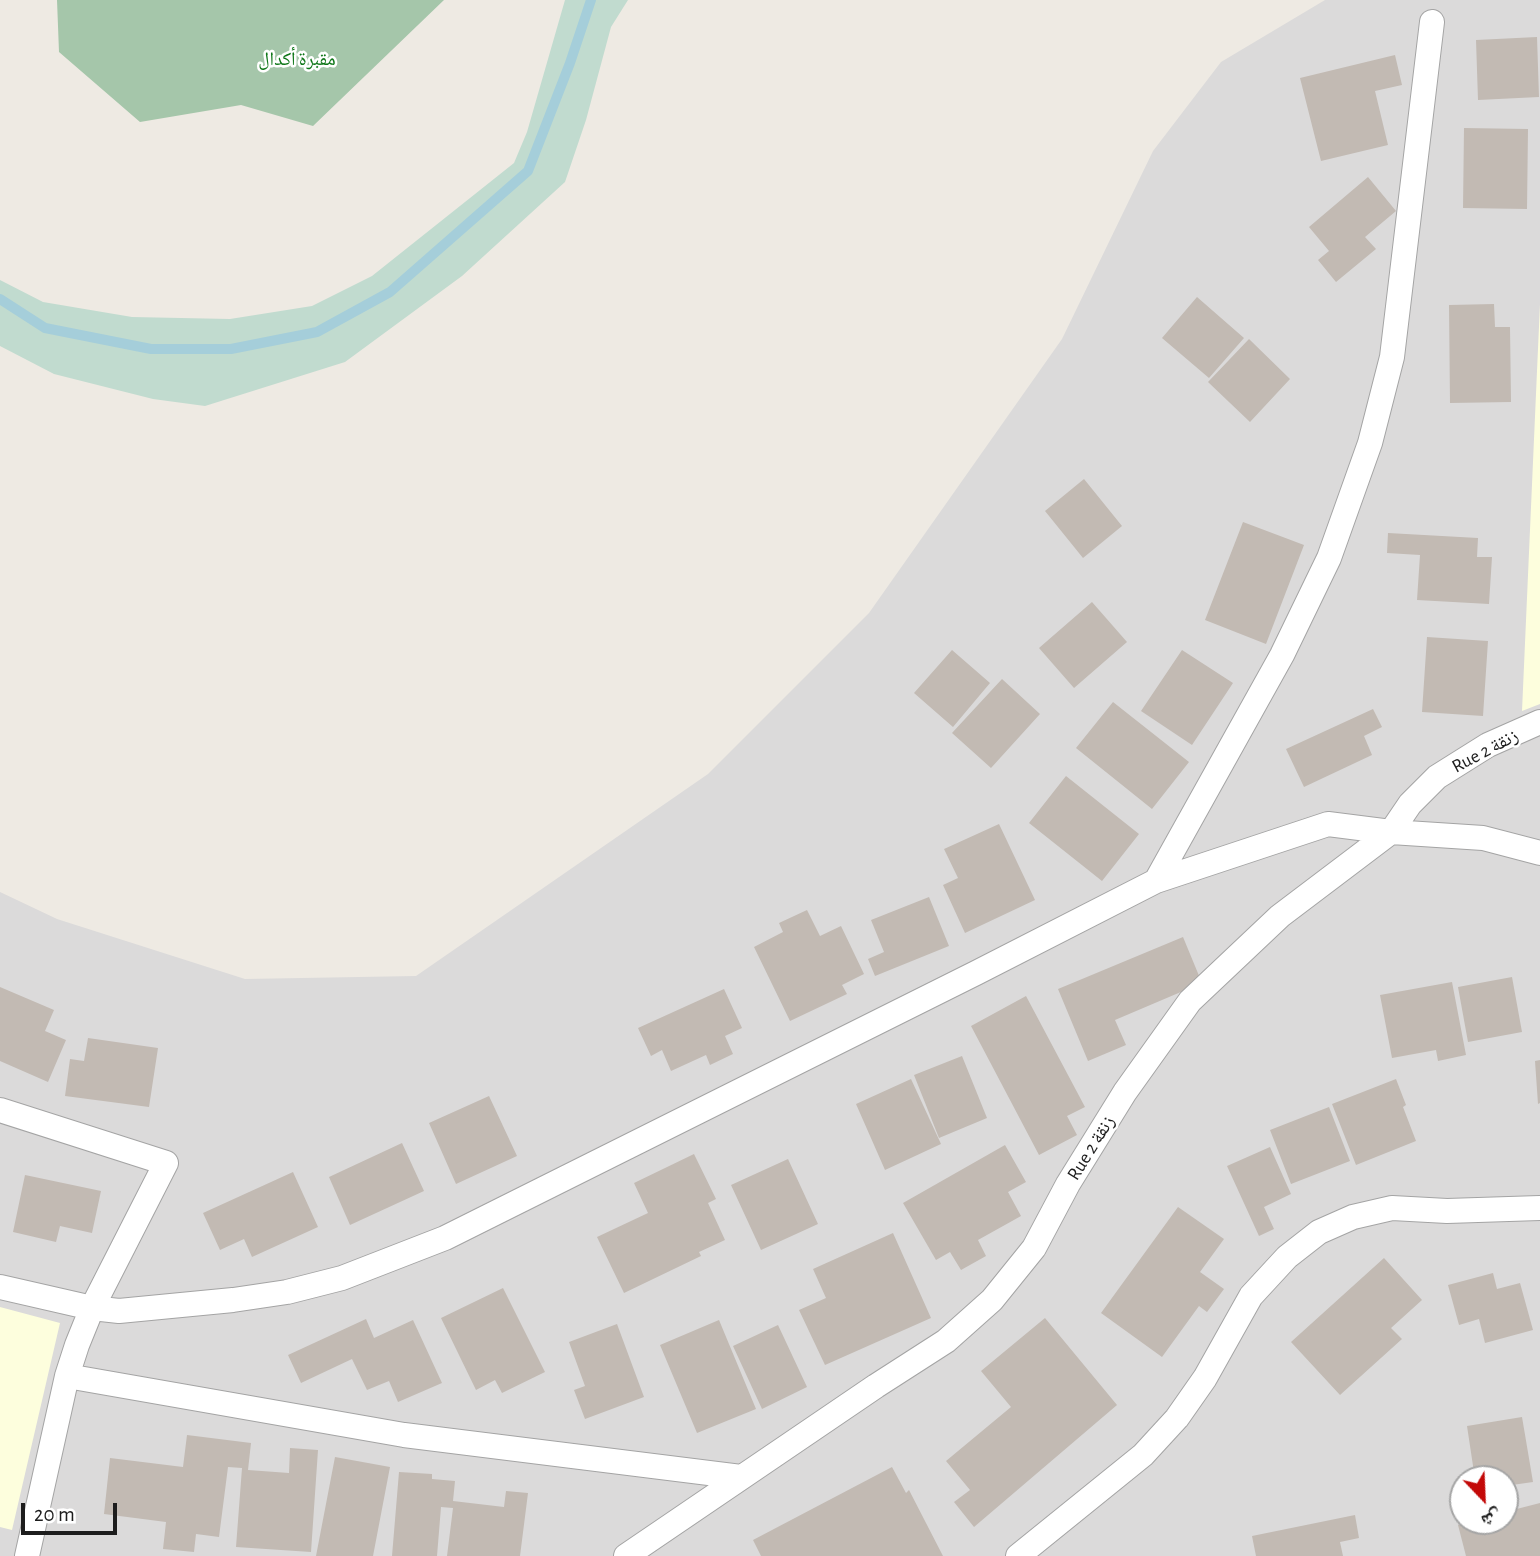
<!DOCTYPE html>
<meta charset="utf-8">
<style>
body{margin:0}
#map{position:relative;width:1540px;height:1556px;overflow:hidden;background:#eeeae3;font-family:"Alegreya Sans","Noto Naskh Arabic",sans-serif}
canvas{display:block}
.north{position:absolute;left:1449px;top:1465px;width:70px;height:70px;box-sizing:border-box;background:#fff;border:2px solid #a5a5a5;border-radius:50%;rotate:157deg;font-size:19px;font-weight:700;line-height:28px;text-align:center;color:#1d1d1d}
.north::after{content:'';display:block;margin:auto;width:24px;height:32px;background:#c30908;clip-path:polygon(50% 0,100% 100%,50% 72%,0 100%)}
.scale{position:absolute;left:21px;top:1503px;width:96px;height:32px;box-sizing:border-box;border:4px solid #1d1d1d;border-top:0;padding-left:9px;font-size:21px;line-height:24px;white-space:nowrap;color:#1d1d1d;-webkit-text-stroke:5px #fff;paint-order:stroke}
</style>
<div id="map">
<canvas width="1540" height="1556"></canvas>
<div class="north">ش</div>
<div class="scale">20 m</div>
</div>
<script>
const context = document.querySelector('canvas').getContext('2d');
context.lineJoin = 'round';
function fillPath(path, color) {
  context.fillStyle = color;
  context.fill(path, 'evenodd');
}
function poly(rows) {
  const path = new Path2D();
  for (const r of rows) {
    path.moveTo(r[0], r[1]);
    for (let i = 2; i < r.length; i += 2) path.lineTo(r[i], r[i + 1]);
  }
  return path;
}
function strokePath(path, color, width, dash) {
  context.strokeStyle = color;
  context.lineWidth = width;
  context.lineCap = dash ? 'butt' : 'round';
  context.setLineDash(dash || []);
  context.stroke(path);
}
function write(font, color, halo, rows, align = 'center') {
  context.font = font + ' "Alegreya Sans","Noto Naskh Arabic",sans-serif';
  context.lineWidth = 5;
  context.setLineDash([]);
  context.textBaseline = 'middle';
  context.strokeStyle = halo;
  context.fillStyle = color;
  for (const [text, x, y, turn = 0] of rows) {
    context.save();
    context.translate(x, y);
    context.rotate((+turn || 0) * Math.PI / 180);
    context.textAlign = isNaN(turn) ? turn : align;
    if (halo) context.strokeText(text, 0, 0);
    context.fillText(text, 0, 0);
    context.restore();
  }
}
const residential = poly([
 [1325,0,1540,0,1540,1556,0,1556,0,892,57,919,245,979,416,976,708,774,869,613,1062,339,1153,151,1221,62],
 [1463,1479,1505,1479,1505,1521,1463,1521]
]);
const education = poly([
 [1540,304,1540,704,1522,711,1537,371],
 [0,1307,60,1323,12,1530,0,1527]
]);
const wetland = poly([
 [565,0,628,0,611,27,586,120,565,182,462,276,345,362,205,406,153,399,54,374,0,346,0,280,43,302,132,317,230,319,312,306,372,276,514,163,527,132]
]);
const cemetery = poly([
 [57,0,444,0,313,126,241,105,140,122,59,52]
]);
const stream = poly([
 [0,299,45,328,151,349,231,349,317,332,390,292,528,171,570,63,591,0]
]);
const building = poly([
 [1537,37,1539,97,1478,100,1476,40],
 [1395,55,1402,85,1375,91,1388,145,1321,161,1300,78],
 [1464,128,1528,129,1527,209,1463,208],
 [1368,177,1396,211,1365,237,1376,249,1336,282,1318,260,1329,251,1309,227],
 [1197,297,1244,338,1209,378,1162,338],
 [1494,304,1495,327,1510,327,1511,402,1450,403,1449,305],
 [1249,339,1290,379,1250,422,1208,382],
 [1084,479,1122,526,1083,558,1045,511],
 [1243,522,1304,545,1266,644,1205,620],
 [1388,533,1478,538,1477,557,1492,557,1489,604,1417,600,1420,555,1387,553],
 [1092,602,1127,642,1074,688,1039,648],
 [1427,637,1488,641,1483,716,1422,712],
 [952,650,990,683,953,727,914,693],
 [1182,650,1233,683,1192,745,1141,711],
 [1002,679,1040,714,991,768,952,733],
 [1113,702,1189,762,1152,809,1076,748],
 [1373,709,1382,727,1364,736,1372,755,1304,787,1286,749],
 [1066,776,1139,834,1102,881,1029,823],
 [999,824,1035,900,965,933,943,885,958,878,944,849],
 [929,897,949,946,875,976,868,959,884,952,871,920],
 [807,910,820,936,841,926,864,974,842,985,847,994,790,1021,754,947,783,932,779,923],
 [1183,937,1202,983,1115,1020,1126,1045,1088,1061,1058,989],
 [1512,977,1522,1032,1468,1042,1458,987],
 [1452,982,1466,1055,1438,1061,1436,1050,1392,1058,1380,995],
 [0,987,54,1010,45,1031,66,1040,48,1082,0,1061],
 [724,989,742,1028,725,1036,733,1054,710,1065,706,1055,671,1071,662,1050,651,1056,638,1028],
 [1026,996,1085,1107,1067,1116,1077,1135,1039,1155,971,1026],
 [88,1038,158,1048,149,1107,65,1096,70,1059,84,1061],
 [962,1056,987,1118,939,1138,914,1075],
 [1540,1060,1540,1103,1538,1104,1535,1061],
 [911,1079,941,1144,885,1170,856,1104],
 [1396,1079,1406,1105,1403,1107,1416,1141,1356,1165,1332,1104],
 [489,1096,517,1156,456,1184,429,1123],
 [1329,1107,1350,1161,1291,1184,1270,1130],
 [402,1143,424,1191,350,1225,329,1177],
 [1005,1145,1026,1182,1008,1192,1021,1216,978,1240,986,1256,961,1270,950,1252,936,1260,903,1203],
 [1270,1147,1291,1194,1264,1207,1274,1229,1259,1236,1227,1166],
 [694,1154,716,1199,708,1203,725,1240,699,1252,701,1256,624,1293,597,1237,648,1213,634,1183],
 [788,1159,818,1224,761,1250,731,1185],
 [293,1172,318,1227,252,1257,244,1239,220,1250,203,1213],
 [25,1175,101,1191,92,1233,60,1226,56,1242,13,1232],
 [1178,1207,1224,1239,1200,1272,1224,1289,1207,1312,1199,1306,1162,1357,1101,1313],
 [893,1233,931,1318,825,1365,799,1310,826,1298,813,1269],
 [1384,1258,1422,1300,1391,1328,1402,1339,1340,1395,1291,1342],
 [1493,1273,1497,1289,1520,1283,1533,1330,1485,1343,1479,1319,1459,1325,1448,1285],
 [503,1288,545,1372,502,1393,495,1380,476,1390,441,1318],
 [1045,1318,1117,1405,974,1527,954,1502,970,1490,946,1461,1011,1407,981,1371],
 [366,1319,374,1338,413,1320,442,1383,398,1402,389,1381,367,1390,352,1359,301,1383,288,1355],
 [719,1320,756,1409,697,1433,660,1345],
 [617,1324,644,1397,585,1419,574,1390,585,1386,569,1342],
 [778,1325,807,1387,762,1409,733,1346],
 [1522,1417,1533,1482,1505,1486,1505,1479,1475,1479,1467,1426],
 [187,1435,251,1443,248,1470,289,1473,290,1448,318,1450,311,1552,236,1547,242,1468,228,1467,219,1537,196,1534,194,1552,163,1549,166,1522,104,1514,110,1458,183,1467],
 [335,1457,390,1467,373,1556,316,1556],
 [892,1467,906,1493,909,1490,943,1556,761,1556,753,1540],
 [399,1472,432,1474,432,1479,455,1481,453,1501,504,1507,506,1491,528,1493,520,1556,447,1556,453,1508,441,1507,437,1556,392,1556],
 [1540,1503,1540,1556,1466,1556,1458,1525,1474,1521,1505,1521,1505,1512],
 [1355,1515,1359,1538,1340,1542,1343,1556,1256,1556,1252,1536]
]);
const street = poly([
 [1156,881,1282,655,1329,558,1370,443,1392,357,1432,22],
 [0,1110,166,1163,92,1308,77,1345,67,1376,27,1556],
 [0,1287,92,1308,119,1311,233,1300,287,1292,342,1278,445,1238,976,973,1156,881,1328,824,1391,832,1483,838,1540,853],
 [67,1376,404,1435,741,1477],
 [626,1556,876,1386,946,1341,992,1300,1034,1248,1068,1184,1125,1092,1190,1001,1280,916,1391,832,1410,804,1437,777,1488,745,1540,722],
 [1018,1556,1143,1455,1177,1418,1205,1378,1251,1296,1287,1257,1319,1232,1353,1217,1392,1208,1447,1211,1540,1208]
]);
const parkNames = [
 ["مقبرة أكدال",297,59]
];
const streetNames = [
 ["Rue 2 زنقة",1485,751,-28],
 ["Rue 2 زنقة",1091,1148,-58]
];
fillPath(residential, '#dbdada');
fillPath(education, '#fdfedd');
fillPath(wetland, '#c1dbcf');
fillPath(cemetery, '#a5c6aa');
strokePath(stream, '#a5ceda', 10);
fillPath(building, '#c2bab3');
strokePath(street, '#a4a4a4', 26);
strokePath(street, '#fff', 24);
write('19px', '#0f7719', '#fff', parkNames);
write('19px', '#1d1d1d', '#fff', streetNames);
</script>
